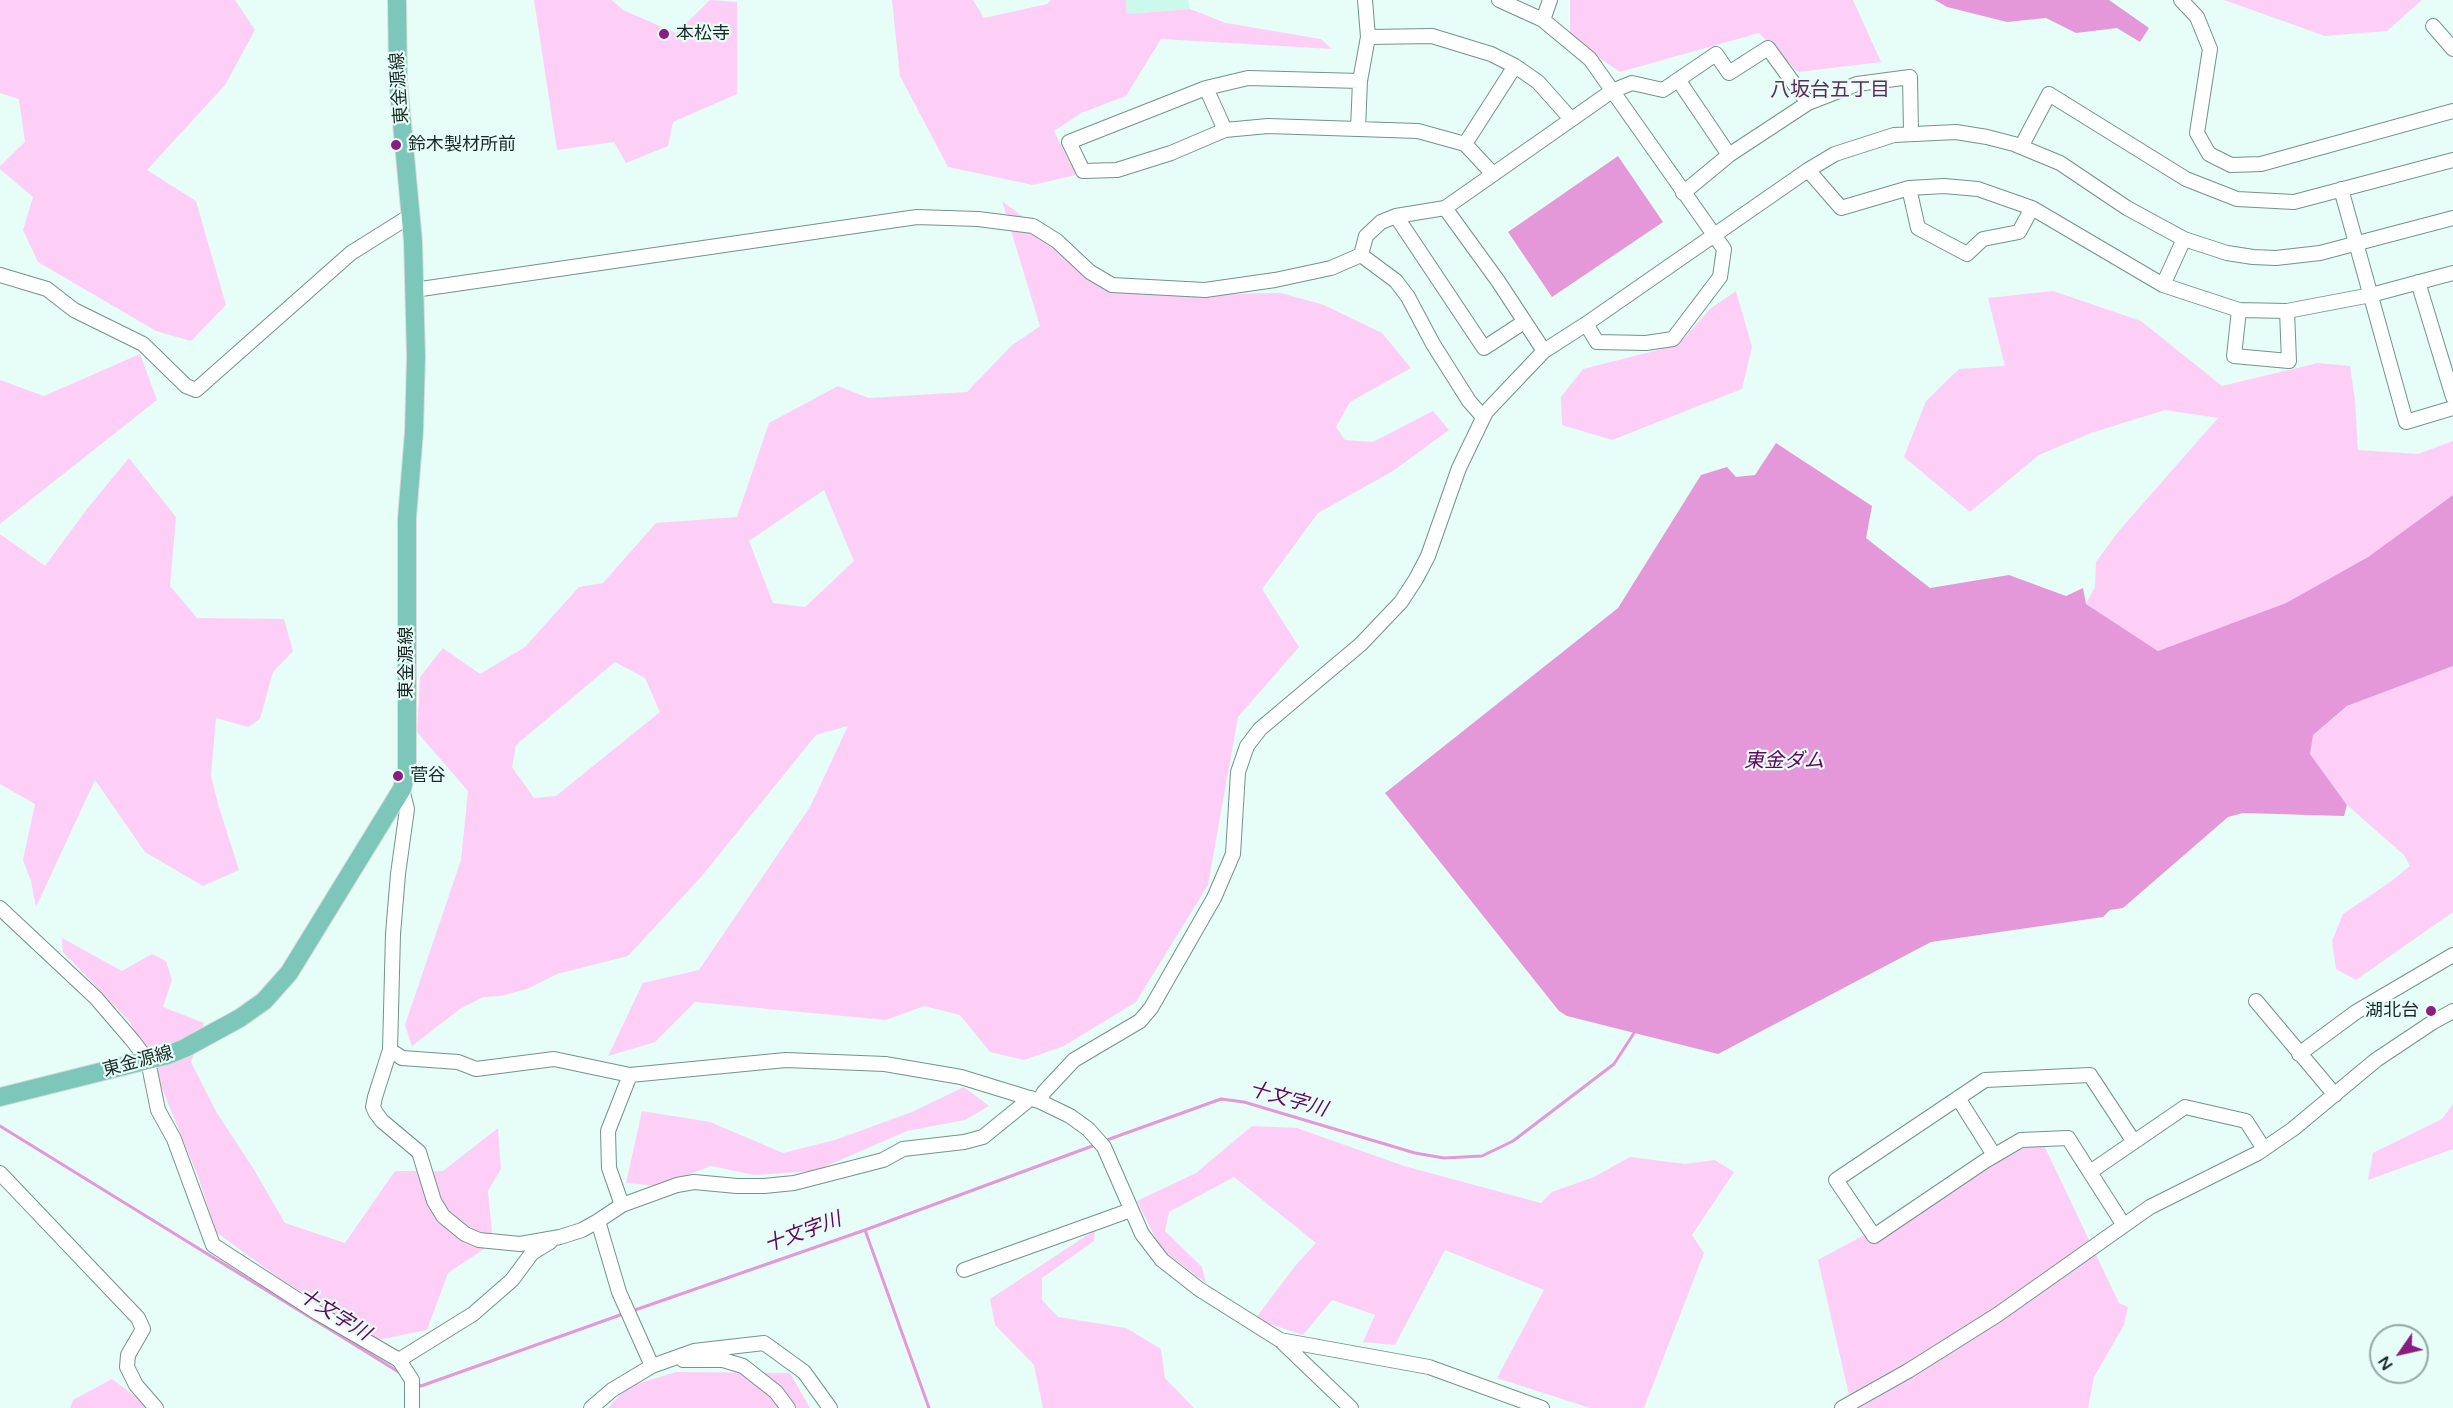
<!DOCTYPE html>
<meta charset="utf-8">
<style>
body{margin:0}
#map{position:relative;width:2453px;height:1408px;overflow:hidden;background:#e7fdf7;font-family:"Varela Round",sans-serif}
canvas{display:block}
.north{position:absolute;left:2369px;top:1324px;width:60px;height:60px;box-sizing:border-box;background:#e7fdf7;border:2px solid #95a9a3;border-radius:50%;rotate:236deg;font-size:16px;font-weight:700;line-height:24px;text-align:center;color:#1b2a26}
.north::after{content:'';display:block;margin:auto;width:21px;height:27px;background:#891d81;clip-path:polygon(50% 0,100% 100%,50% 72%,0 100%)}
</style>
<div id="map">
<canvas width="2453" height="1408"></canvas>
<div class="north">N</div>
</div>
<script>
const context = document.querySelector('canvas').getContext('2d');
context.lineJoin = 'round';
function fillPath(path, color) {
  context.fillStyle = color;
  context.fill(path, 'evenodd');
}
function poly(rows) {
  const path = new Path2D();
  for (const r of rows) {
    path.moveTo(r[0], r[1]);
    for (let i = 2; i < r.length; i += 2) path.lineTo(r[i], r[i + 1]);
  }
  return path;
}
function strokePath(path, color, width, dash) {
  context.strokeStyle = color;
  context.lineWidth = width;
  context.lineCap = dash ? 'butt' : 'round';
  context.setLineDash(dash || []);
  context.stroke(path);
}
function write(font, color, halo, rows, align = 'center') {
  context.font = font + ' "Varela Round","Noto Sans JP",sans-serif';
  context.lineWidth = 4.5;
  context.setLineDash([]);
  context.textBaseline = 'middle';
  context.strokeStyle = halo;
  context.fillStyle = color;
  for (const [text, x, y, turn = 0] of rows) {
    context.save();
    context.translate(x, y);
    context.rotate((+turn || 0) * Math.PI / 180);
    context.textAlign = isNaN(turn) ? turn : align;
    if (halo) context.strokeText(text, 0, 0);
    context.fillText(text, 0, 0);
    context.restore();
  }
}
const built = poly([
 [1126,0,1188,0,1190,9,1127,14]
]);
const green = poly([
 [0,0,235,0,255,30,225,85,147,170,196,201,226,305,191,341,156,331,38,262,23,230,33,197,0,169,0,166,25,142,19,99,0,93],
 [534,0,612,0,623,10,676,33,710,0,737,2,737,94,673,122,668,146,626,163,614,142,557,150],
 [892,0,973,0,984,18,1047,4,1051,0,1126,0,1127,14,1190,9,1226,23,1321,39,1332,49,1161,39,1126,96,1081,113,1054,131,1076,175,1033,185,948,167,900,76],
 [1570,0,1853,0,1881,62,1798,72,1759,33,1620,72,1570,38],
 [2224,0,2422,0,2387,31,2325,36],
 [1002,201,1124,293,1159,295,1281,293,1324,305,1382,333,1411,368,1350,402,1336,427,1345,440,1373,442,1433,411,1449,430,1393,471,1318,513,1262,589,1299,647,1238,717,1208,885,1136,1002,1064,1046,1024,1060,990,1052,960,1015,924,1006,886,1020,695,1002,655,1042,608,1056,643,983,699,970,810,807,848,726,816,735,701,877,628,956,557,974,527,989,501,996,483,997,460,1009,412,1046,405,1025,461,860,468,791,417,732,420,677,443,648,480,674,525,647,579,587,603,583,656,523,737,517,769,423,838,386,869,398,967,392,1011,346,1040,326],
 [824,490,854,561,805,607,773,603,749,541],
 [615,662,645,678,660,712,556,796,534,798,512,767,516,745],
 [1736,291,1752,347,1742,389,1612,440,1562,425,1561,397,1583,369,1678,345,1711,308],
 [2053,291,2141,321,2222,386,2318,363,2350,366,2355,400,2358,450,2418,454,2453,441,2453,495,2368,557,2286,603,2158,651,2086,604,2095,587,2096,562,2118,532,2218,418,2165,410,2091,433,2039,455,1970,512,1904,457,1926,401,1959,369,2005,366,1988,298],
 [140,354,157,400,0,524,0,380,44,396],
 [129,458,176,517,170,586,197,618,284,619,293,651,273,672,260,719,248,727,216,718,211,775,218,804,239,870,203,886,145,852,95,780,36,907,31,881,23,860,35,804,0,784,0,534,45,566,87,509],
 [2453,666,2453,912,2356,980,2336,969,2332,941,2343,914,2389,883,2410,866,2404,855,2347,805,2310,754,2312,736,2347,706],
 [62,938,122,971,152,954,166,961,172,980,163,1007,204,1023,191,1062,217,1113,253,1168,285,1223,345,1243,395,1171,443,1171,498,1128,501,1169,488,1191,493,1243,448,1273,427,1330,378,1340,279,1278,216,1232,199,1179,163,1091,130,1022,63,952],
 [964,1087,989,1106,965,1120,907,1131,815,1171,754,1175,711,1166,659,1186,626,1183,642,1111,710,1122,783,1153,835,1140,912,1112],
 [2453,1104,2453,1149,2368,1180,2373,1153,2442,1119],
 [1252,1126,1297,1128,1404,1166,1541,1203,1552,1192,1594,1177,1630,1157,1685,1164,1715,1160,1734,1172,1692,1235,1704,1253,1644,1408,1590,1408,1497,1378,1544,1290,1445,1250,1395,1345,1363,1342,1375,1315,1332,1300,1303,1335,1255,1319,1296,1265,1316,1243,1234,1177,1169,1212,1165,1231,1202,1267,1206,1283,1161,1249,1137,1201,1196,1173],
 [2041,1139,2119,1303,2128,1307,2124,1325,2094,1377,2088,1408,1852,1408,1818,1260],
 [1095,1230,1094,1241,1042,1278,1042,1300,1058,1317,1126,1328,1161,1349,1165,1378,1194,1408,1043,1408,1034,1365,995,1325,990,1299],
 [676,1372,790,1373,810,1408,608,1408,627,1387],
 [112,1379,151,1408,70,1408,73,1400]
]);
const water = poly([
 [1935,0,2109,0,2149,28,2140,42,2117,28,2076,33,2046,18,2007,22,1947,7],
 [1618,156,1663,222,1552,297,1508,232],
 [1776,443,1872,506,1866,538,1930,588,2009,575,2066,596,2083,588,2086,604,2158,651,2286,603,2368,557,2453,495,2453,666,2347,706,2313,735,2310,754,2347,805,2344,816,2243,813,2228,817,2123,908,2110,910,2103,917,1931,942,1718,1054,1567,1016,1559,1011,1385,793,1618,608,1701,475,1727,467,1736,477,1755,475]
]);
const stream = poly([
 [0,1126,402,1374],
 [1104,1141,1221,1099,1244,1102,1415,1153,1444,1158,1482,1156,1513,1141,1614,1064,1634,1033],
 [865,1230,929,1408],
 [632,1311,865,1230,1095,1145],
 [415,1382,421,1386,623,1314]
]);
const minor = poly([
 [1499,0,1543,20,1590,59,1724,249,1720,277,1673,339,1646,343,1597,342,1586,324],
 [2181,0,2197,17,2210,49,2197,133,2209,154,2231,165,2261,164,2453,111],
 [1543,20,1550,0],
 [2433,26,2453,49],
 [1368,37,1432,36,1491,54,1515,66,1538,82,1571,119],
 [1360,81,1248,78,1206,88,1069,142,1083,171,1117,170,1171,153,1225,130,1268,126,1418,131,1465,144,1493,174],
 [1679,81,1729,155],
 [1206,88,1225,130],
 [1358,129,1360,81,1368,37,1365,0],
 [1465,144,1515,66],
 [2021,147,2049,94,2186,179,2237,199,2294,202,2453,160],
 [1808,170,1841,208,1909,188,1944,186,1978,189,2032,208,2163,285,2239,310,2287,311,2371,295,2453,273],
 [1909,188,1918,228,1967,254,1983,239,2019,232,2032,208],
 [2341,189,2406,422,2453,408],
 [1683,193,1729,155,1808,103,1857,84,1910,77,1911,133],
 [1445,208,1498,281,1544,351],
 [1396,216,1484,348,1524,322],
 [1361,255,1366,236,1381,222,1396,216,1445,208,1612,91,1632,83,1663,90,1716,54,1729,73,1768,48,1808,103],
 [1361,255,1396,281,1408,297,1433,344,1469,401,1483,417],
 [0,275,47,289,74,310,143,344,186,386,196,390,351,253,410,216],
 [2418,282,2453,397],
 [2163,285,2184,239],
 [414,290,917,217,978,219,1033,226,1057,241,1090,272,1112,285,1205,290,1275,280,1331,268,1361,255],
 [2239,310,2234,356,2289,361,2287,311],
 [402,789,407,809,398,874,393,934,390,1050,375,1097,373,1107,376,1113,382,1121,419,1152,434,1201,443,1216,465,1234,479,1240,520,1244,560,1237,582,1230,598,1221,619,1292,652,1366],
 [0,908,96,998,133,1041,148,1061,158,1110,174,1139,213,1245,318,1313,399,1360,412,1380,412,1408],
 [2256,1001,2335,1095],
 [390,1050,402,1058,458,1062,476,1069,554,1059,630,1075,786,1060,885,1064,961,1077,1039,1101,1070,1116,1088,1129,1104,1147,1142,1234,1162,1260,1199,1289,1280,1340,1351,1408],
 [2299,1054,2356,1012,2453,955],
 [1958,1098,1994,1155],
 [1039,1101,1044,1092,1074,1060,1140,1021,1151,1008,1214,898,1233,854,1238,772,1247,746,1260,729,1361,644,1401,602,1416,579,1428,556,1459,468,1486,412,1544,351,1586,324,1808,170,1835,154,1894,135,1956,132,1987,137,2014,144,2060,163,2127,208,2184,239,2227,253,2253,257,2276,258,2320,253,2453,218],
 [2090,1172,2185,1107,2246,1121,2264,1149],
 [0,1173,138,1318,143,1329,128,1355,127,1367,136,1385,156,1408],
 [622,1205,609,1168,608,1131,630,1075],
 [598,1221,622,1205,677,1185,694,1182,737,1186,764,1186,794,1183,883,1160,903,1149,964,1142,983,1137,1031,1098],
 [2123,1224,2068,1138,2021,1140,1985,1161,1874,1236,1836,1180,1985,1080,2090,1075,2134,1142],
 [964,1270,1131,1210],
 [1280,1340,1429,1367,1542,1408],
 [399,1360,473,1314,512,1280,532,1253,550,1242],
 [683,1360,723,1360,743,1366,776,1392,788,1408],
 [591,1408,612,1390,652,1366,694,1351,764,1343,804,1372,830,1408],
 [1842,1408,1908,1371,1997,1315,2150,1207,2258,1153,2293,1129,2376,1060,2433,1022,2453,1011]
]);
const major = poly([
 [0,1097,168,1055,185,1048,240,1018,264,1001,289,973,402,789,407,769,407,518,414,432,416,357,413,241,398,81,397,0]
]);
const markers = [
 [664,34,6,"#891d81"],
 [396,145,6,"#891d81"],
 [398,776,6,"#891d81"],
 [2431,1011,6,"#891d81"]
];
const poiNames = [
 ["本松寺",676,34],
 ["鈴木製材所前",408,145],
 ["菅谷",410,776],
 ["湖北台",2419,1011,"right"]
];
const streetNames = [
 ["東金源線",400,88,-94],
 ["東金源線",407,663,-90],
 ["東金源線",138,1062,-15]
];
const neighbourhoodNames = [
 ["八坂台五丁目",1830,91]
];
const waterNames = [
 ["東金ダム",1784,762],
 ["十文字川",1288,1100,16],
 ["十文字川",803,1233,-20],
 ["十文字川",334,1315,32]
];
fillPath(built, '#cbfaed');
fillPath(green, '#fdcff6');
fillPath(water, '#e498da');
strokePath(stream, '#e498da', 3);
strokePath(minor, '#71948b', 16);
strokePath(major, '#dbdddc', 20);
strokePath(minor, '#fff', 14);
strokePath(major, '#7cc7b9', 18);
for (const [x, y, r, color] of markers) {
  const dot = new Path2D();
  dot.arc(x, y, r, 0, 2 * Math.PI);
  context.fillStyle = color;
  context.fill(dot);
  strokePath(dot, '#e7fdf7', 2);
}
write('18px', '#1b2a26', '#e7fdf7', poiNames, 'left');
write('18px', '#1b2a26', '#e7fdf7', streetNames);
write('20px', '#5e2a59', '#e7fdf7', neighbourhoodNames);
write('italic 20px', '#64045e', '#e7fdf7', waterNames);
</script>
